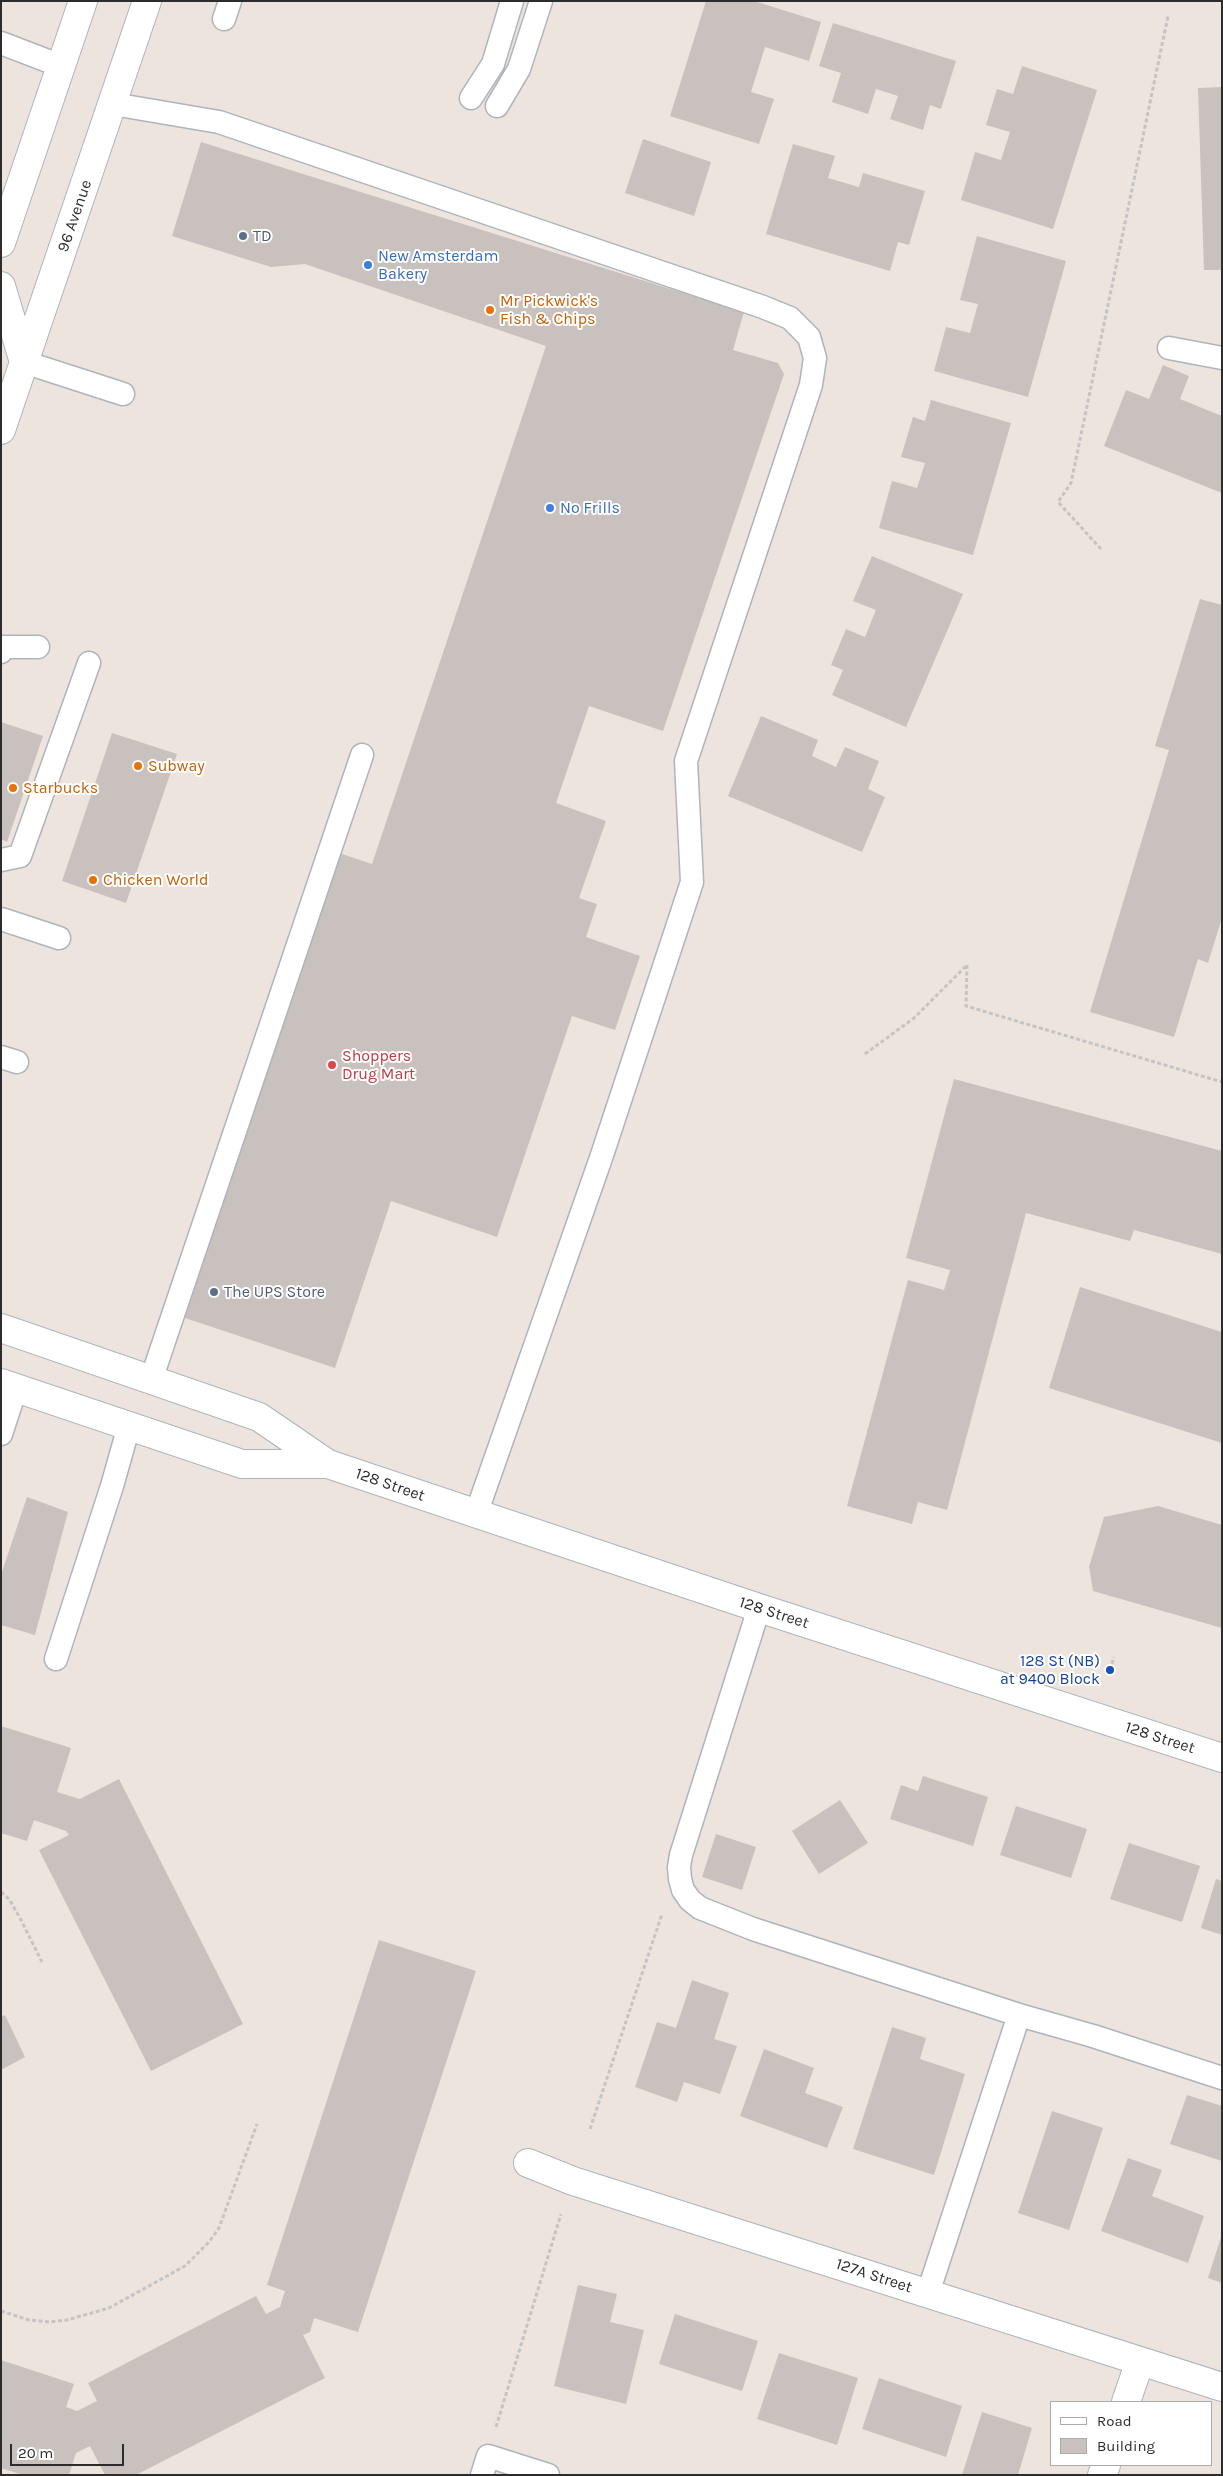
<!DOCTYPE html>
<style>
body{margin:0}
#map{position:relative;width:1223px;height:2476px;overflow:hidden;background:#eee4de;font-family:Karla,sans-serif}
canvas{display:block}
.frame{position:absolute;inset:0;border:2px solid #2c2c2c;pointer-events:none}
.legend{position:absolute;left:1050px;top:2401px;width:162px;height:65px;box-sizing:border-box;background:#fff;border:1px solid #ababab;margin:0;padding:6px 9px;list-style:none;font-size:15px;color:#2c2c2c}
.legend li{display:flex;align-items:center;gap:10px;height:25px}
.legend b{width:25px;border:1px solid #ababab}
.scale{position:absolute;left:10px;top:2444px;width:114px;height:22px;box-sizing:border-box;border:2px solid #2c2c2c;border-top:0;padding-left:6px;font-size:15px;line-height:18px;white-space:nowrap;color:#2c2c2c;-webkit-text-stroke:4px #fff;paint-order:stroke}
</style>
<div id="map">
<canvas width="1223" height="2476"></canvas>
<div class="frame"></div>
<ul class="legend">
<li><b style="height:6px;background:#fff"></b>Road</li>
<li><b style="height:14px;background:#c9c1bd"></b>Building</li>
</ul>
<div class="scale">20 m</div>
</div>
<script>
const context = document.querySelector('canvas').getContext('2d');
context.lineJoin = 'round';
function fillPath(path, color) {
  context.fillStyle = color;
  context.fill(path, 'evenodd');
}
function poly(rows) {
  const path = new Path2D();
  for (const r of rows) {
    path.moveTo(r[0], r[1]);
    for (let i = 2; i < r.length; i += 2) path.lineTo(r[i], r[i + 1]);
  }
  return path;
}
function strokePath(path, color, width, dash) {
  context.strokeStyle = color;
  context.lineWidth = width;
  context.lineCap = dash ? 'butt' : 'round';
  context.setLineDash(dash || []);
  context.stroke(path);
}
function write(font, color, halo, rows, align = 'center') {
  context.font = font + ' Karla,sans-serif';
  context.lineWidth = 4;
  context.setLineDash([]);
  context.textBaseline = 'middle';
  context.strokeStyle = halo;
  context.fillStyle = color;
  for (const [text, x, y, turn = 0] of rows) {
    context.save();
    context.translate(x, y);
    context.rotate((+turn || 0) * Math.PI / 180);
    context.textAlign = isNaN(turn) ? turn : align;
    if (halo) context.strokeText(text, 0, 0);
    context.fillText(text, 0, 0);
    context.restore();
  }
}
const building = poly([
 [706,1,754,1,821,22,809,61,765,47,751,92,774,99,759,144,670,116],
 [833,23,956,61,941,109,930,105,923,130,890,119,898,96,876,89,868,114,832,102,841,73,819,66],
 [1022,66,1097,90,1053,229,961,200,975,152,1001,160,1010,132,986,125,997,89,1013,94],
 [1222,87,1222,270,1204,270,1198,88],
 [643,139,711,162,694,216,625,193],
 [201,142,744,312,733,350,778,363,784,374,663,731,589,706,556,803,606,821,579,898,597,904,586,937,640,956,615,1030,572,1016,497,1237,391,1201,335,1368,182,1317,339,853,372,864,546,346,305,264,271,267,172,236],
 [793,144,835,156,828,178,859,187,863,173,925,191,909,245,898,242,890,271,766,234],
 [977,236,1066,261,1028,397,934,371,946,327,970,333,978,304,960,300],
 [1163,365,1189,376,1180,399,1222,416,1222,493,1104,446,1126,390,1149,399],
 [931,400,1011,423,973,555,879,528,892,481,917,488,925,463,901,457,913,417,925,421],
 [872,556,963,594,906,727,832,695,843,670,831,665,846,629,865,637,876,610,853,601],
 [1200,599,1222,605,1222,918,1208,963,1198,959,1174,1037,1090,1012,1169,750,1155,746],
 [761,716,818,740,812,756,836,767,845,747,879,761,868,789,885,797,862,852,728,796],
 [1,722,43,736,7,842,1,839],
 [112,733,177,754,126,903,62,881],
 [954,1079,1222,1151,1222,1254,1134,1230,1130,1241,1026,1213,947,1510,918,1502,912,1524,847,1506,908,1280,944,1290,950,1270,906,1258],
 [1080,1287,1222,1332,1222,1443,1049,1388],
 [27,1497,68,1512,35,1635,1,1625,1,1575],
 [1158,1506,1222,1525,1222,1628,1093,1591,1089,1567,1104,1517],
 [1,1726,71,1748,57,1792,80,1799,119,1779,243,2024,151,2071,39,1850,69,1835,66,1831,34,1820,27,1841,1,1833],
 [923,1776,988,1797,973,1846,890,1819,901,1785,918,1791],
 [840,1800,868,1843,819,1874,792,1831],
 [1016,1806,1087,1829,1071,1878,1000,1855],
 [716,1834,756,1847,742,1890,702,1877],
 [1129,1843,1200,1866,1182,1922,1110,1899],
 [1216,1879,1222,1881,1222,1935,1201,1928],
 [379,1940,476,1971,358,2332,314,2318,310,2332,303,2335,325,2378,136,2475,105,2475,90,2446,76,2453,69,2475,23,2475,1,2468,1,2360,74,2384,66,2407,77,2411,97,2401,88,2383,256,2296,266,2314,280,2307,285,2291,267,2285],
 [692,1980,729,1993,714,2039,737,2046,720,2094,684,2082,677,2102,635,2087,657,2022,676,2028],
 [5,2015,25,2057,1,2070,1,2017],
 [892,2027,926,2038,920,2059,965,2074,934,2175,853,2149],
 [764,2049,814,2068,805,2093,843,2107,827,2148,740,2116],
 [1187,2095,1222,2106,1222,2161,1170,2144],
 [1052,2111,1103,2128,1069,2230,1018,2213],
 [1128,2158,1162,2170,1152,2196,1204,2216,1188,2263,1101,2231],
 [1221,2237,1222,2237,1222,2283,1208,2278],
 [578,2285,617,2294,610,2322,644,2330,626,2404,554,2386],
 [675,2314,758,2341,742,2391,659,2364],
 [779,2353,858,2378,837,2445,757,2419],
 [879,2378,962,2406,946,2457,862,2429],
 [982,2412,1032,2428,1018,2475,962,2475]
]);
const path = poly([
 [1101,549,1058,502,1071,483,1168,16],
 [967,965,966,1006,1222,1082],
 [865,1054,914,1018,966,966],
 [1110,1670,1114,1657],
 [1,1892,9,1899,20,1918,42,1962],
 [590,2129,662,1914],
 [1,2311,29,2320,49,2322,67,2320,109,2308,185,2266,209,2242,219,2228,257,2124],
 [496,2427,561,2214]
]);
const service = poly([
 [224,19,230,1],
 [1,43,61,66],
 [471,98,493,64,512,1],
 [113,104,219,122,763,307,790,318,809,337,815,358,811,385,686,761,692,882,601,1158,476,1514],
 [497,106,519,69,541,1],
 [1169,348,1222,358],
 [24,362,123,394],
 [1,652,3,647,38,647],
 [1,860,20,856,89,663],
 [1,919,59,938],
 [1,1057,17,1062],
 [151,1380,362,755],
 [1,1434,16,1388],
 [759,1608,681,1855,679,1867,680,1879,683,1890,690,1900,700,1908,753,1929,1019,2015,1093,2036,1222,2078],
 [56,1659,112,1486,129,1426],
 [928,2293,1019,2015],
 [482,2475,488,2456,548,2475]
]);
const minor = poly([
 [528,2163,573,2181,1222,2387],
 [1126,2402,1140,2361],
 [1102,2475,1106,2465]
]);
const secondary = poly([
 [1,243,83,1],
 [1,286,24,362],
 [1,430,147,1],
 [1,1328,259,1417,328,1464,759,1608,1222,1758],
 [1,1383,242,1464,328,1464]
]);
const markers = [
 [243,236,5,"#5c6f8a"],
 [368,265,5,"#3f7fe0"],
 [490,310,5,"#e8710a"],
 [550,508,5,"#3f7fe0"],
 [138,766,5,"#e8710a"],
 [13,788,5,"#e8710a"],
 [93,880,5,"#e8710a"],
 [332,1065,5,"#e0444e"],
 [214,1292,5,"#5c6f8a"],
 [1110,1670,5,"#1a4fb4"]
];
const streetNames = [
 ["96 Avenue",75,216,-71],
 ["128 Street",390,1485,19],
 ["128 Street",774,1613,18],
 ["128 Street",1160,1738,18],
 ["127A Street",874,2276,18]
];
const serviceNames = [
 ["TD",253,236],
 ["The UPS Store",224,1292]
];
const shopNames = [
 ["New Amsterdam",378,256],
 ["Bakery",378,274],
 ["No Frills",560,508]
];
const foodNames = [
 ["Mr Pickwick's",500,301],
 ["Fish & Chips",500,319],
 ["Subway",148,766],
 ["Starbucks",23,788],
 ["Chicken World",103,880]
];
const healthNames = [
 ["Shoppers",342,1056],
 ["Drug Mart",342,1074]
];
const transitNames = [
 ["128 St (NB)",1100,1661],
 ["at 9400 Block",1100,1679]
];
fillPath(building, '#c9c1bd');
strokePath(service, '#aeb4bc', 25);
strokePath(minor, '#aeb4bc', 30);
strokePath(secondary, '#aeb4bc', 30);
strokePath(path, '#c4c4c4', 3, [4, 2.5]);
strokePath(service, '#fff', 22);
strokePath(minor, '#fff', 28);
strokePath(secondary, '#fff', 28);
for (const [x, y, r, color] of markers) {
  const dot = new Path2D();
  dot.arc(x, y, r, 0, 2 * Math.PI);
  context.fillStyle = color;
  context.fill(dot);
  strokePath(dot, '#fff', 2);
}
write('16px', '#2c2c2c', '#fff', streetNames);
write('16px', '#4e5e75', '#fff', serviceNames, 'left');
write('16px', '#366cbe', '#fff', shopNames, 'left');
write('16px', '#c56008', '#fff', foodNames, 'left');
write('16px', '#be3a42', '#fff', healthNames, 'left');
write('16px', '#164399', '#fff', transitNames, 'right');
</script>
